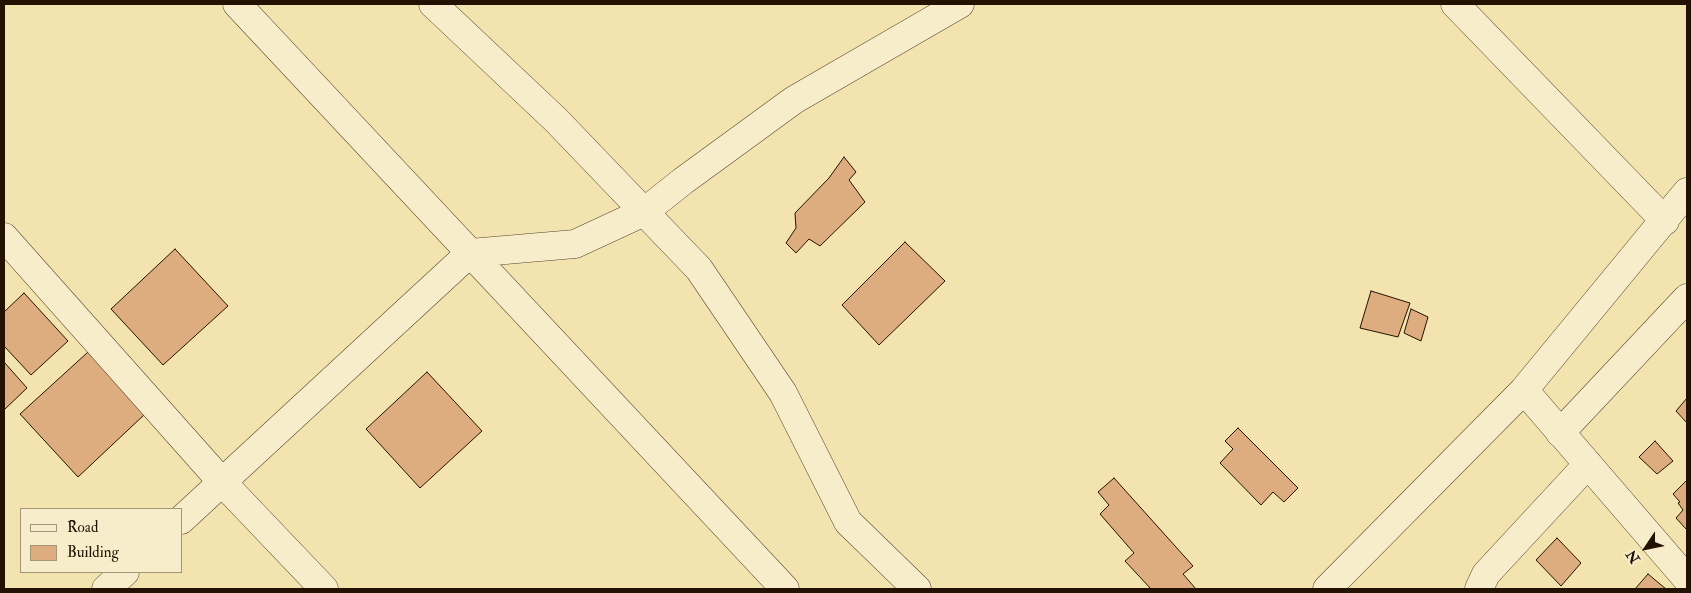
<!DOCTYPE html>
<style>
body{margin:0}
#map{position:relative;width:1691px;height:593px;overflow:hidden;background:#f3e3af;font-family:"IM FELL Double Pica",serif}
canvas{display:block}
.frame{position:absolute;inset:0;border:5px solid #231201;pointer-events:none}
.legend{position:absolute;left:20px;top:508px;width:162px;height:65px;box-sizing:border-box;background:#f7edcb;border:1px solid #a2957a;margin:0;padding:6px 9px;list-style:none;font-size:15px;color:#231201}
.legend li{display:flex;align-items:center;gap:10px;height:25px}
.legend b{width:25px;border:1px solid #a2957a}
.north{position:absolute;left:1621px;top:523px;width:50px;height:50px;-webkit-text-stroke:4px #f7edcb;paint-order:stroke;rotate:236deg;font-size:14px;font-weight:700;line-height:20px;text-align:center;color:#231201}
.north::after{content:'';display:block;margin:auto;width:18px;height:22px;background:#231201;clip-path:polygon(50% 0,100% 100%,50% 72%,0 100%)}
</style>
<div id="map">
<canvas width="1691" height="593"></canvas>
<div class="frame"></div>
<ul class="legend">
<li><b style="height:6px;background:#f7edcb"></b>Road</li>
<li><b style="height:14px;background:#dead7f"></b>Building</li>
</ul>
<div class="north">N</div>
</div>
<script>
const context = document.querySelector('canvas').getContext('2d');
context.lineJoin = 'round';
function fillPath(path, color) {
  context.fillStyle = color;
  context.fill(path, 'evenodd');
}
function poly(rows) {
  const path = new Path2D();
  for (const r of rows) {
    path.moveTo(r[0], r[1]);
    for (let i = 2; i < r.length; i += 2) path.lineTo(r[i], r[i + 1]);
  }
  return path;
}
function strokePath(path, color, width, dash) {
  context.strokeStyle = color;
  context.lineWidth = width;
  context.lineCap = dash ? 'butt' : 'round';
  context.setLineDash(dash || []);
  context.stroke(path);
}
const building = poly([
 [844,157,856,172,849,180,865,202,820,246,809,239,796,253,786,243,796,228,795,213,829,178,844,157],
 [905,242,945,281,879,345,842,305,905,242],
 [175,249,228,306,163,365,111,309,175,249],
 [1371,291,1410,303,1398,337,1360,328,1371,291],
 [24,293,68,341,31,375,4,346,4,312,24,293],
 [1411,309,1428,317,1421,341,1404,333,1411,309],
 [88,352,145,414,78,477,20,414,88,352],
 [4,362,27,388,4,410,4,362],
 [427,372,482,431,420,488,366,429,427,372],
 [1687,398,1687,423,1676,411,1687,398],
 [1238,428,1298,488,1284,502,1273,492,1261,505,1220,463,1233,449,1225,441,1238,428],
 [1655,441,1673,461,1657,474,1639,457,1655,441],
 [1114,478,1193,566,1183,574,1196,589,1151,589,1125,561,1134,553,1100,514,1109,505,1098,492,1114,478],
 [1687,480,1687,530,1676,518,1683,510,1678,503,1680,502,1673,494,1687,480],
 [1557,538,1581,563,1561,586,1536,560,1557,538],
 [1648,574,1666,589,1635,589,1648,574]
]);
const minor = poly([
 [237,4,785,589],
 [433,4,556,120,699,269,783,393,848,522,917,589],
 [1455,4,1665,221],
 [4,237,222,482,324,589],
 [1524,390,1687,579],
 [1560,433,1687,298],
 [181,520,470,253,575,244,644,212,683,181,794,100,960,4],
 [106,589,125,572],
 [1327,589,1524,390,1687,192],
 [1479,589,1486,574,1588,464]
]);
fillPath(building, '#dead7f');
strokePath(building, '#231201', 1);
strokePath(minor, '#57462c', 29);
strokePath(minor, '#f7edcb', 28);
</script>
